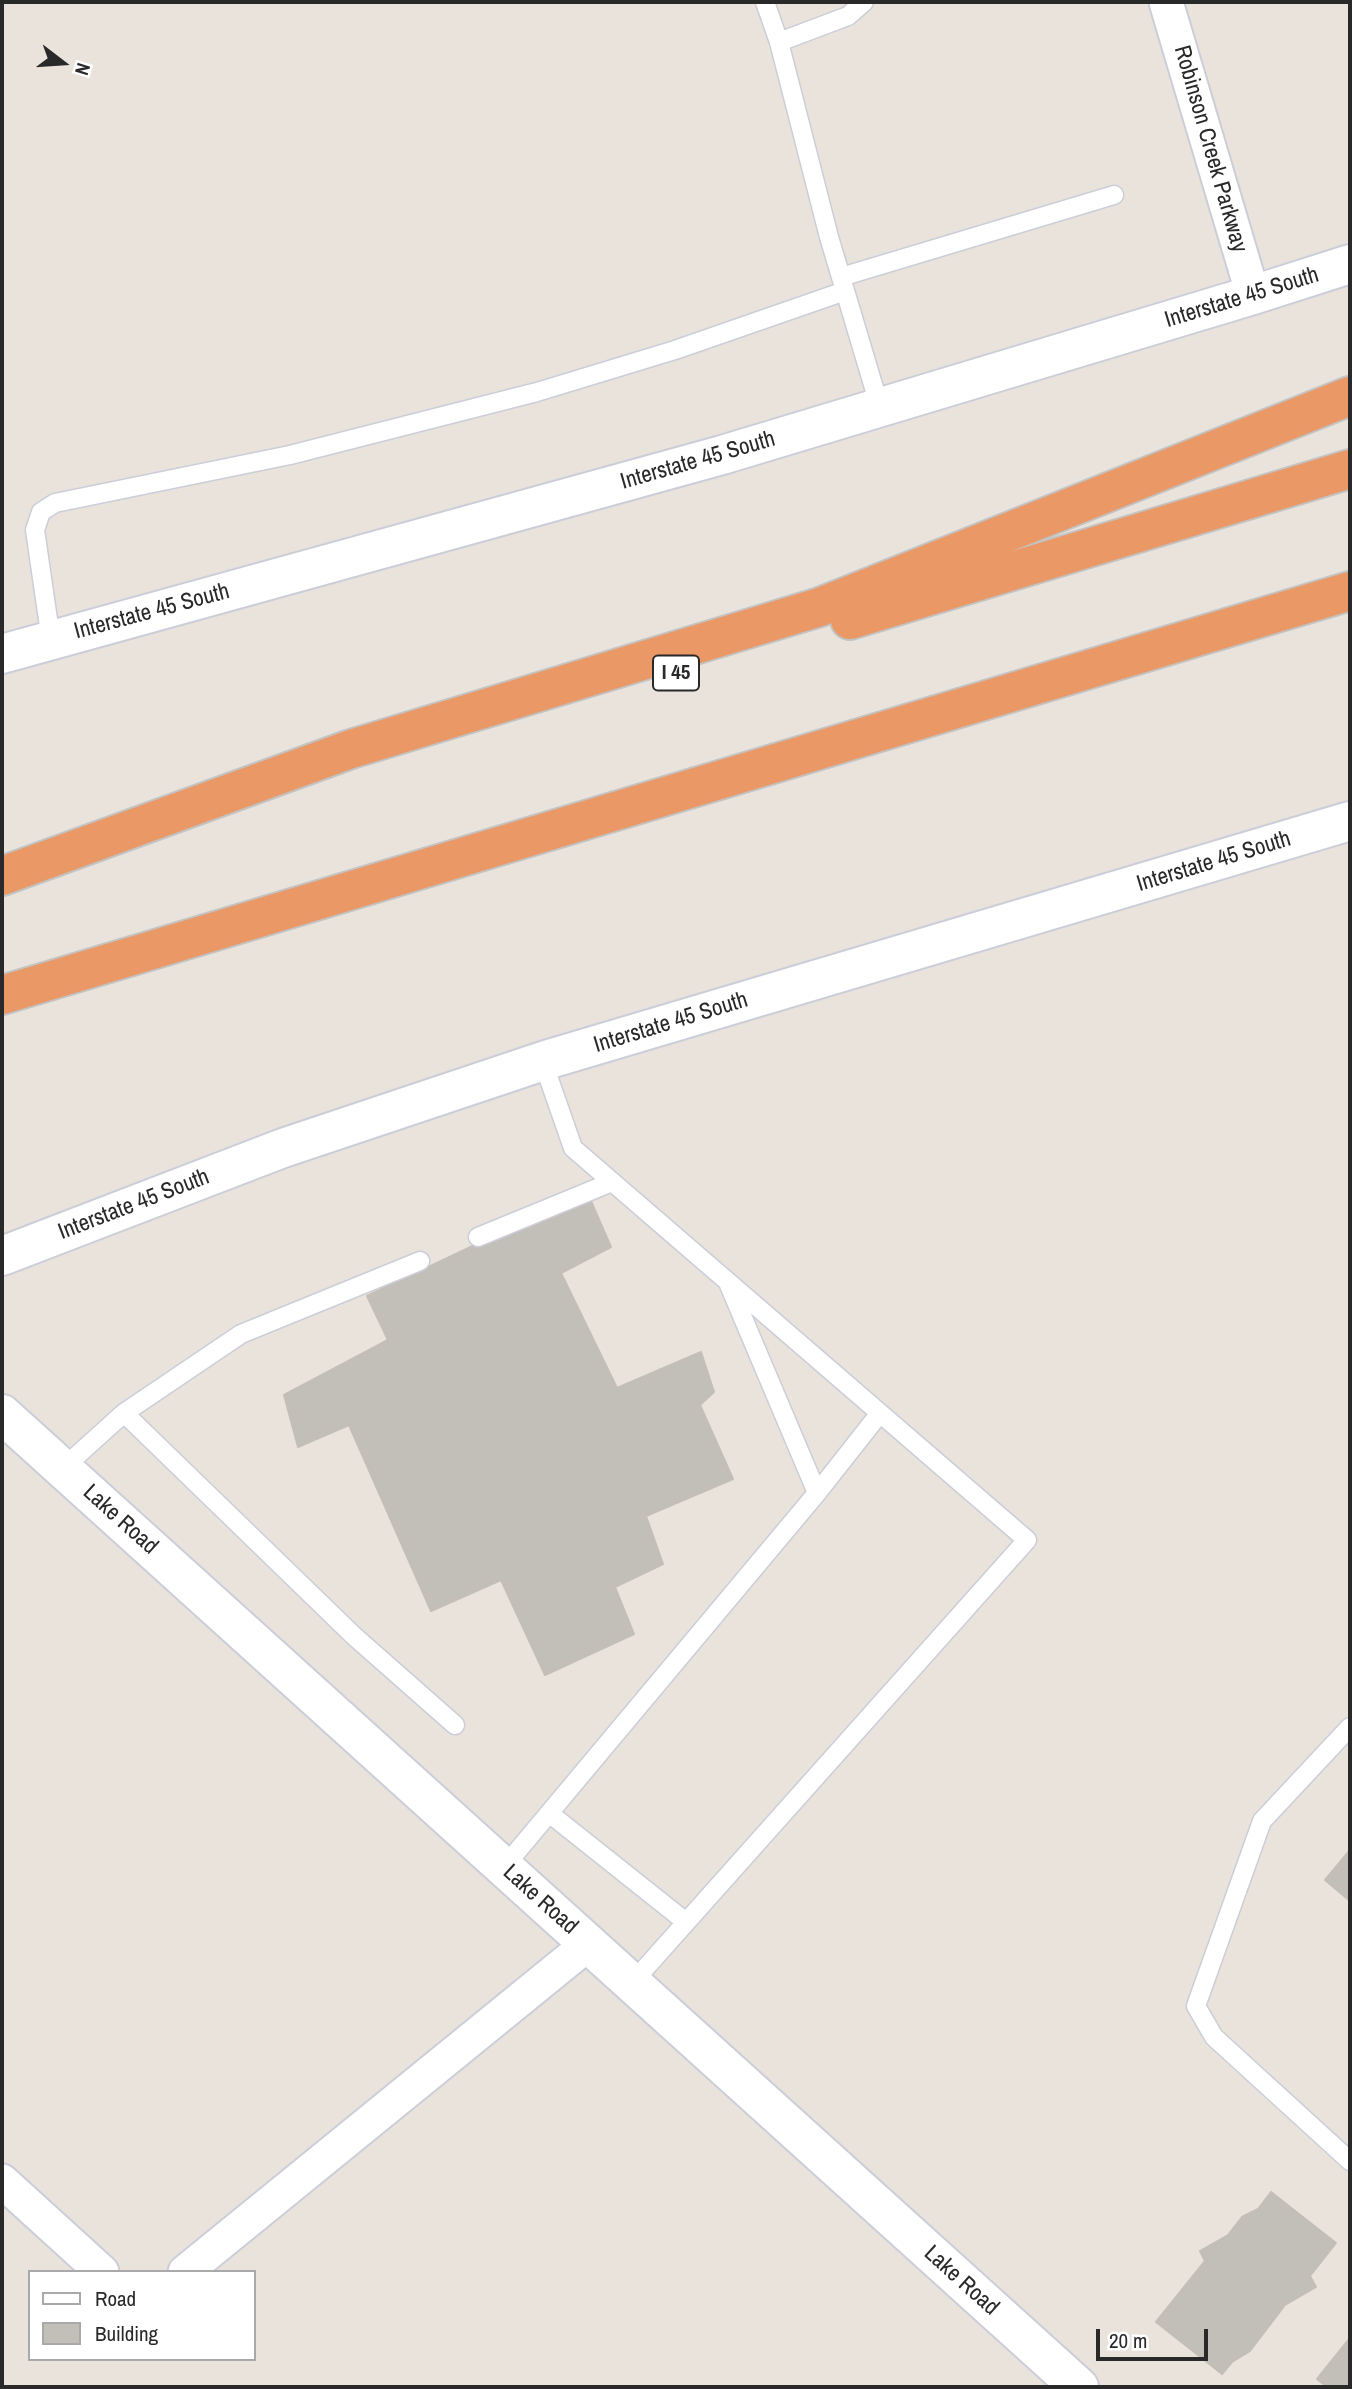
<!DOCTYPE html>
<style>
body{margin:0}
#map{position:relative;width:1352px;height:2389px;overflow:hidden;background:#e9e3dc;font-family:"Archivo Narrow",sans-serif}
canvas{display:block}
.frame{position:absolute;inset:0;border:4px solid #292929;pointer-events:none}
.legend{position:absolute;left:28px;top:2270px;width:228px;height:91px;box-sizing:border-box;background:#fff;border:2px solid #a9a9a9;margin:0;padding:9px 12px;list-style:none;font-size:21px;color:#292929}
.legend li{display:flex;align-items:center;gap:14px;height:35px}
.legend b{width:35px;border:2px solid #a9a9a9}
.north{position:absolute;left:28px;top:28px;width:70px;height:70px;-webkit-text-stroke:5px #fff;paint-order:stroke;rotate:107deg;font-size:19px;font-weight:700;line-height:28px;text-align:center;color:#292929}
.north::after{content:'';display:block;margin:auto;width:24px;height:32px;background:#292929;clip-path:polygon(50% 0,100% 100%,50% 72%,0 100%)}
.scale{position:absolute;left:1096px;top:2329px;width:112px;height:32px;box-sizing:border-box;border:4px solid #292929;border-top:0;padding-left:9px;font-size:21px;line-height:24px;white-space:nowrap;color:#292929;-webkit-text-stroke:5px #fff;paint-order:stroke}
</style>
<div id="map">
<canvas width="1352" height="2389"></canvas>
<div class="frame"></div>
<ul class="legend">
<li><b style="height:9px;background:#fff"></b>Road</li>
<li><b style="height:19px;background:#c2beb8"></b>Building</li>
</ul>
<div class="north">N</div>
<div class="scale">20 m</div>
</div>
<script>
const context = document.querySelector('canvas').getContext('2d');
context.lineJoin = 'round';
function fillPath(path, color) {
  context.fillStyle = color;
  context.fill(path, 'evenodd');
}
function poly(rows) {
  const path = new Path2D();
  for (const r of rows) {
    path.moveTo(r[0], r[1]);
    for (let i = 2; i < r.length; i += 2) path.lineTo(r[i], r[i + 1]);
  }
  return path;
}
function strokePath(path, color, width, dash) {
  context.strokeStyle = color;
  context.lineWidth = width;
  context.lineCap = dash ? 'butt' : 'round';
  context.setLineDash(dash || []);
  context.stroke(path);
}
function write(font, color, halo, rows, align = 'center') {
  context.font = font + ' "Archivo Narrow",sans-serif';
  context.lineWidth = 5;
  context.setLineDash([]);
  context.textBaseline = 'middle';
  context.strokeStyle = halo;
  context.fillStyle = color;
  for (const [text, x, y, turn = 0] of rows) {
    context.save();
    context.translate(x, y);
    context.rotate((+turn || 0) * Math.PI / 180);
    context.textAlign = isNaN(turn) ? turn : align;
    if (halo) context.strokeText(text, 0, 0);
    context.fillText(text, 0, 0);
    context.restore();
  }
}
const building = poly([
 [587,1192,611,1247,561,1273,617,1388,701,1352,714,1392,700,1405,733,1479,646,1516,663,1564,615,1587,634,1634,545,1675,501,1580,431,1611,349,1425,298,1447,284,1395,388,1340,367,1296,587,1192],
 [1350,1850,1350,1901,1325,1880,1350,1850],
 [1271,2192,1336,2243,1310,2276,1316,2287,1285,2305,1250,2351,1232,2362,1222,2374,1156,2322,1205,2261,1200,2251,1228,2235,1242,2217,1258,2209,1271,2192],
 [1350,2338,1350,2387,1327,2387,1317,2379,1350,2338]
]);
const lane = poly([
 [765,2,779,42,829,237,880,408],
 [779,42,848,16,864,2],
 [841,277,1114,195],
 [51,640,35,530,41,512,55,503,290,455,537,392,675,350,845,291],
 [543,1062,573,1148,1027,1540,632,1983],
 [478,1237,612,1182],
 [124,1413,354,1636,455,1725],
 [62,1469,124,1413,241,1334,420,1261],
 [817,1493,880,1413],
 [1350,1727,1262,1821,1196,2006,1214,2037,1350,2161],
 [549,1813,686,1922],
 [504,1867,817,1493,729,1285]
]);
const street = poly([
 [1166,2,1253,295],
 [2,2181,102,2272],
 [185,2272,588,1944]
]);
const secondary = poly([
 [2,654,722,455,1253,295,1350,264],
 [2,1256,283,1148,546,1060,1350,821],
 [2,1414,1079,2387]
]);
const highway = poly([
 [850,620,1350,469],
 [2,876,351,749,820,607,1350,396],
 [2,995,1350,591]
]);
const shields = [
 [676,673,46]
];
const shieldNames = [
 ["I 45",676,673]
];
const streetNames = [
 ["Robinson Creek Parkway",1210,149,74],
 ["Interstate 45 South",1242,298,-17],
 ["Interstate 45 South",698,461,-16],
 ["Interstate 45 South",152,612,-15],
 ["Interstate 45 South",1214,862,-17],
 ["Interstate 45 South",671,1023,-17],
 ["Interstate 45 South",134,1205,-21],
 ["Lake Road",120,1520,42],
 ["Lake Road",540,1900,42],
 ["Lake Road",961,2281,42]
];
fillPath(building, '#c2beb8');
strokePath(building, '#c4bfb6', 2);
strokePath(lane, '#cbced9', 21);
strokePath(street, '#cbced9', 37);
strokePath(secondary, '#cbced9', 42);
strokePath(highway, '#c3c3c3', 42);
strokePath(lane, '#fff', 18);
strokePath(street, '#fff', 33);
strokePath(secondary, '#fff', 38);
strokePath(highway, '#ea9866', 38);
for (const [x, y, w] of shields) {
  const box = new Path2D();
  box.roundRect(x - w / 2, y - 17.5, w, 35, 5);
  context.fillStyle = '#fff';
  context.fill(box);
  strokePath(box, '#292929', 2);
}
write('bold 21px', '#292929', null, shieldNames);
write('23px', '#292929', '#fff', streetNames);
</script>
